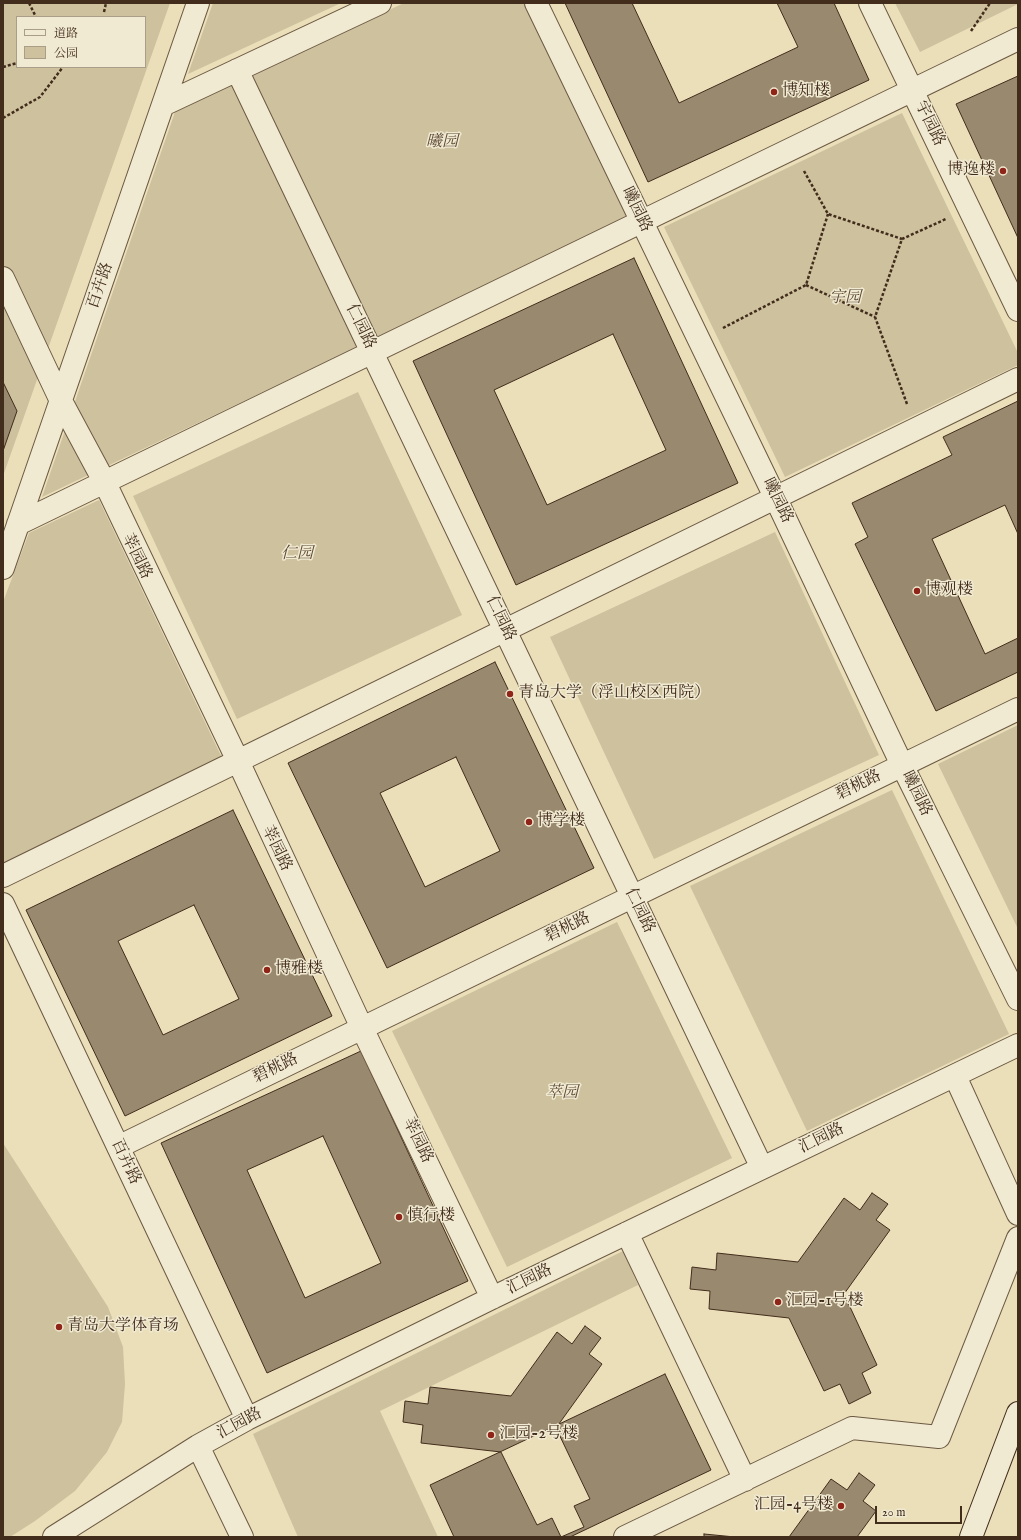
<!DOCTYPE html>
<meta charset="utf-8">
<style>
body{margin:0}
#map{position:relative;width:1021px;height:1540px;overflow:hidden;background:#eadfb9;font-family:"IM FELL English","Noto Serif SC",serif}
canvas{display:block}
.frame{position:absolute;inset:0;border:4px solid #422c1c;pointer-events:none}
.legend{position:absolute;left:16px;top:16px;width:130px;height:52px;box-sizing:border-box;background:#f1ead2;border:1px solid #ab9e89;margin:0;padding:5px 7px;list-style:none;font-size:12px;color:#422c1c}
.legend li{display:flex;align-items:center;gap:8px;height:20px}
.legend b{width:20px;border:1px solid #ab9e89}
.scale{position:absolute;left:875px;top:1506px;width:87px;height:18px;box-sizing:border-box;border:2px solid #422c1c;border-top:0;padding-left:5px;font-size:12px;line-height:14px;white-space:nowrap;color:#422c1c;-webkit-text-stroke:3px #f1ead2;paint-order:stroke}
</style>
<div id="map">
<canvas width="1021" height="1540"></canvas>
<div class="frame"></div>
<ul class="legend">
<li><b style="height:5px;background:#f1ead2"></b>道路</li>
<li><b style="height:11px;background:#cdc19e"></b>公园</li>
</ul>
<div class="scale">20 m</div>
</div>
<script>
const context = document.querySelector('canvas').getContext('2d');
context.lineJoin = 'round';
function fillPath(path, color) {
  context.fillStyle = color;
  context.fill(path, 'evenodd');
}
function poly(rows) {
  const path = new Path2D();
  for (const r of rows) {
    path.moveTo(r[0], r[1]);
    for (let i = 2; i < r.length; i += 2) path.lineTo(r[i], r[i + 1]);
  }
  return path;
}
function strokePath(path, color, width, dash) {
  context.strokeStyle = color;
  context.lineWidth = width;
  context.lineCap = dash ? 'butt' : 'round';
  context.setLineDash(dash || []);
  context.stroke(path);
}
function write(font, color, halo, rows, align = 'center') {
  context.font = font + ' "IM FELL English","Noto Serif SC",serif';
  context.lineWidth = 3;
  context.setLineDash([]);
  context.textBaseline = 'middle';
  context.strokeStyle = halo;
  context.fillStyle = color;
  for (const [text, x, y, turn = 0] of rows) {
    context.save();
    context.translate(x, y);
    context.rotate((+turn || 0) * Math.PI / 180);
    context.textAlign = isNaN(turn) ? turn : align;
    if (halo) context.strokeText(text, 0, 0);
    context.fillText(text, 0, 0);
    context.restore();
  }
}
const green = poly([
 [3,3,170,3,3,476],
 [17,17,145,17,145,67,17,67],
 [213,3,341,3,188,74],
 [404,3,526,3,629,218,42,497,175,112],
 [895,3,1018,3,1018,4,920,52],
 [902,113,1018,353,1018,365,785,477,664,227],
 [358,392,462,615,237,719,133,496],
 [99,500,223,760,3,864,3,602,29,533],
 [775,532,879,755,654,859,550,637],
 [1018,725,1018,929,938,764],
 [892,790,1009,1034,807,1131,690,886],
 [617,922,732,1158,507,1267,392,1031],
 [3,1143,108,1307,123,1347,125,1384,122,1422,107,1452,75,1491,35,1521,10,1537,3,1537],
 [623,1251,638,1285,380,1411,438,1537,298,1537,253,1434]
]);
const building = poly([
 [565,3,632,3,679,103,798,47,777,3,834,3,869,80,648,182,565,3],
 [1018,76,1018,238,956,104,1018,76],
 [634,258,738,483,516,585,413,361,634,258],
 [613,334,666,450,547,505,494,390,613,334],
 [3,382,17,411,3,451,3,382],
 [1018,401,1018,534,1005,505,932,539,985,654,1018,638,1018,672,936,711,855,544,868,537,852,503,952,455,943,437,1018,401],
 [495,662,594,868,387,968,288,763,495,662],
 [456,757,500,851,425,887,380,793,456,757],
 [233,810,332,1016,125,1116,26,910,233,810],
 [194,905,239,999,163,1035,118,941,194,905],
 [361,1051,468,1281,267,1373,161,1143,361,1051],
 [323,1136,381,1263,305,1298,247,1170,323,1136],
 [872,1193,888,1204,876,1220,890,1230,844,1294,877,1365,862,1373,871,1393,849,1404,840,1384,824,1391,789,1318,709,1309,710,1291,690,1289,692,1267,716,1270,717,1253,798,1262,844,1198,860,1210,872,1193],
 [585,1326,601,1338,589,1354,602,1364,556,1428,590,1499,574,1506,584,1527,561,1537,552,1518,537,1525,501,1452,421,1443,423,1425,403,1422,405,1401,428,1404,430,1387,511,1396,557,1332,572,1344,585,1326],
 [665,1374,711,1470,570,1537,454,1537,430,1485,665,1374],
 [859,1473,875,1485,863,1501,876,1511,857,1537,789,1537,831,1479,847,1490,859,1473],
 [704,1534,735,1537,704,1537,704,1534]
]);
const path = poly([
 [29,3,36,17],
 [104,12,106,3],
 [971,31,990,3],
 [3,67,17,63],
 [3,118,40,97,63,67],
 [804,171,828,214,902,239],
 [806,285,875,317],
 [723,328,806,285,828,214],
 [907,404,875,317,902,239,946,219]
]);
const street = poly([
 [536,3,775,497,902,765,1018,999],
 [870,3,1018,310],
 [237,70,762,1168],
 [163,105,380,3],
 [3,278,61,401,105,483,238,761,362,1028,492,1298],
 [18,524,1018,39],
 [3,568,198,3],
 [3,876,1018,379],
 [3,904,247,1419],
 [955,1076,1018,1214],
 [118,1147,1018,709],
 [627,1233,745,1480],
 [198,1446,242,1537],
 [54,1537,198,1446,247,1419,492,1298,1018,1045],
 [625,1537,852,1428,939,1437,1018,1238]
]);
const secondary = poly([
 [971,1537,1018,1413]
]);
const markers = [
 [774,92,4,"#8f2418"],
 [1003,171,4,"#8f2418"],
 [917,591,4,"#8f2418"],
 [510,694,4,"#8f2418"],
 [529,822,4,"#8f2418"],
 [267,970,4,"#8f2418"],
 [399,1217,4,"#8f2418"],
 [778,1302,4,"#8f2418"],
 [59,1327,4,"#8f2418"],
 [491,1435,4,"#8f2418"],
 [841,1506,4,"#8f2418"]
];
const poiNames = [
 ["博知楼",782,92],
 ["博逸楼",995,171,"right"],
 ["博观楼",925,591],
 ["青岛大学（浮山校区西院）",518,694],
 ["博学楼",537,822],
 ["博雅楼",275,970],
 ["慎行楼",407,1217],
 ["汇园-1号楼",786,1302],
 ["青岛大学体育场",67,1327],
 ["汇园-2号楼",499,1435],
 ["汇园-4号楼",833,1506,"right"]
];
const streetNames = [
 ["宇园路",929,124,64],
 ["曦园路",636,210,64],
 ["百卉路",101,286,-71],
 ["仁园路",360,327,64],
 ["曦园路",777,501,64],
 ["莘园路",136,557,64],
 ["仁园路",500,619,64],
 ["碧桃路",859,786,-26],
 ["曦园路",916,794,64],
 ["莘园路",276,849,64],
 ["仁园路",639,911,64],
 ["碧桃路",568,928,-26],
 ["碧桃路",276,1069,-26],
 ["汇园路",822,1139,-26],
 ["莘园路",417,1141,64],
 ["百卉路",125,1162,65],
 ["汇园路",530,1280,-26],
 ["汇园路",240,1424,-28]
];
const parkNames = [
 ["曦园",442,143],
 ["宇园",845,299],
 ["仁园",297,555],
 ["萃园",562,1094]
];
fillPath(green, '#cdc19e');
fillPath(building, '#99896e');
strokePath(building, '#422c1c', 1);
strokePath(street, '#6c5943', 24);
strokePath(secondary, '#422c1c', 24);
strokePath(path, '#422c1c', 2.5, [3, 2]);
strokePath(street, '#f1ead2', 22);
strokePath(secondary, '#f1ead2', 22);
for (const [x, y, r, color] of markers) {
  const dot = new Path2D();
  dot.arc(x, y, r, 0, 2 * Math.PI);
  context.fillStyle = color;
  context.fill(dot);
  strokePath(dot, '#f1ead2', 1.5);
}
write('16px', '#422c1c', '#f1ead2', poiNames, 'left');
write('16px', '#422c1c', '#f1ead2', streetNames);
write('italic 16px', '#5e4a36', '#f1ead2', parkNames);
</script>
